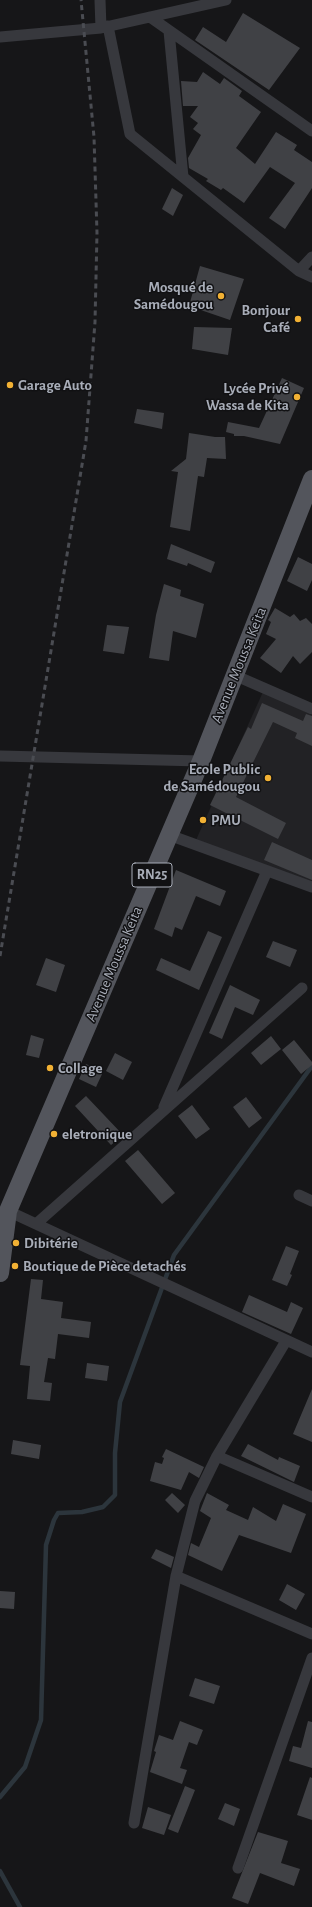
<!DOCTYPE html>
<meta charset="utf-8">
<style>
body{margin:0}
canvas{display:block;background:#161618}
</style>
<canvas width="312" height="1907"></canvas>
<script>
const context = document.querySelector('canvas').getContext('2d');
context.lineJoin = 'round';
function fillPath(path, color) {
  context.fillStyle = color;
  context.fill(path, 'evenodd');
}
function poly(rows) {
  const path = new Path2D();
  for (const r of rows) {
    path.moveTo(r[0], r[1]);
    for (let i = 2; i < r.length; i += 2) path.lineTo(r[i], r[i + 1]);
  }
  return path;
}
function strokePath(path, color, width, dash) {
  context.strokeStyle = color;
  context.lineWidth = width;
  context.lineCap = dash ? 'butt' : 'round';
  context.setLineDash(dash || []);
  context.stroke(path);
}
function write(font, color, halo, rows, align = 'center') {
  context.font = font + ' "Alegreya Sans",sans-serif';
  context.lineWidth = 3;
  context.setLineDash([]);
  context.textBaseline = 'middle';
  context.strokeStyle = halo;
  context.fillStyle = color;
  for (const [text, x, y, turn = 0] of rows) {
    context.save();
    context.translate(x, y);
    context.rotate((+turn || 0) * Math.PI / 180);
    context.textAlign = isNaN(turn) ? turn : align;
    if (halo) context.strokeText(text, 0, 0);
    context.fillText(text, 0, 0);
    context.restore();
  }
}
const built = poly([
 [263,692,312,715,312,884,196,840]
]);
const stream = poly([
 [0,1797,25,1767,41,1720,46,1545,54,1520,58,1513,82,1512,103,1507,115,1495,115,1453,120,1402,174,1255,312,1066],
 [0,1871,20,1907]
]);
const building = poly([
 [243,13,300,48,269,90,195,40,203,27,226,42],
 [203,72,220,84,224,78,242,91,239,96,261,112,236,148,255,164,276,132,297,145,294,150,312,162,312,188,285,229,269,218,295,183,270,167,244,203,223,188,221,190,206,181,208,179,189,168,188,158,201,135,193,129,198,123,190,117,198,106,183,106,181,81,197,82],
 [172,188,183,195,173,216,162,209],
 [200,266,244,279,230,320,189,306],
 [194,327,232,328,228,355,192,349],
 [282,378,304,388,280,444,244,436,234,436,234,434,226,432,228,422,259,428],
 [137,409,164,413,162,429,134,423],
 [189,433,215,437,225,437,226,459,207,458,204,477,198,476,190,531,170,527,178,472,171,471,186,459],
 [171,544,215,562,211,573,188,563,187,566,167,559],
 [298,557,312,564,312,580,307,591,287,581],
 [164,584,181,590,180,596,204,604,196,638,173,631,169,661,149,658,156,615],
 [275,608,290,617,294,614,300,621,306,618,312,624,312,652,300,664,293,656,281,673,260,658,276,639,266,634,271,622,268,620],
 [107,625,129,627,124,654,103,651],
 [262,703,303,721,306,714,312,716,312,746,295,738,297,733,273,722,236,797,286,823,278,839,210,805,248,727,251,729],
 [272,842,312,860,312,880,264,860],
 [176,870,226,891,220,906,196,896,182,930,175,927,172,937,154,929],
 [208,931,222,937,199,990,156,970,161,958,190,971],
 [273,941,297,950,290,967,266,957],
 [46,958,65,965,56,992,36,985],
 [230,985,260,1000,253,1015,235,1007,222,1039,209,1033],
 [31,1035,44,1039,39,1058,26,1055],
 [271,1036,281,1049,261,1065,251,1053],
 [294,1040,312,1062,312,1065,301,1074,282,1050],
 [115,1053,132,1062,123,1080,106,1071],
 [86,1064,103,1072,96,1087,79,1079],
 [86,1096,123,1135,111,1145,75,1106],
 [246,1097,262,1118,249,1128,233,1107],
 [192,1105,210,1129,196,1139,178,1116],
 [138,1150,175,1193,162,1204,125,1161],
 [286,1246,299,1251,290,1274,292,1275,287,1286,272,1280],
 [31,1279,43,1280,41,1299,63,1302,61,1318,91,1322,89,1338,58,1334,55,1359,48,1358,44,1382,52,1383,50,1401,27,1399,30,1366,20,1365],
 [249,1295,287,1312,291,1302,303,1308,291,1334,242,1312],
 [87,1363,109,1366,107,1381,85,1378],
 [312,1389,312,1442,293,1434],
 [13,1440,41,1445,39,1459,11,1454],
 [248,1444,278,1460,279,1457,300,1466,294,1482,241,1456],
 [166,1449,204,1467,199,1478,189,1472,181,1490,150,1481,155,1462,162,1464,164,1458,162,1457],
 [172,1493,185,1505,178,1513,165,1500],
 [207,1493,229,1505,226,1510,248,1520,253,1507,276,1521,283,1504,306,1514,291,1553,239,1535,222,1571,188,1555,191,1543,199,1547,211,1518,200,1511],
 [156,1549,174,1557,171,1568,151,1558],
 [287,1584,305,1594,296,1610,279,1600],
 [0,1591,15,1592,14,1609,0,1608],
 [195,1678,220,1686,214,1704,189,1696],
 [180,1721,203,1730,197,1745,189,1742,180,1768,187,1770,182,1784,150,1772,156,1752,154,1751,159,1735,173,1740],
 [308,1721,312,1722,312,1768,289,1761,293,1746,301,1748],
 [310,1777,312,1778,312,1820,297,1815],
 [185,1786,195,1790,178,1833,168,1829],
 [225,1803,240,1809,234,1826,218,1819],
 [148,1807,171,1815,164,1835,142,1828],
 [258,1832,288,1841,281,1863,300,1869,294,1886,260,1873,248,1904,232,1898]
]);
const street = poly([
 [100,0,101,28],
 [150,17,312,131],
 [108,26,130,134,299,271,312,277],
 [169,31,183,177],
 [0,37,101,28,226,0],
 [299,271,312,257],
 [234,675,312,709],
 [0,756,201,761],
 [169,835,312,887],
 [164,1107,267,871],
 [299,1195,312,1201],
 [8,1211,312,1352],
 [36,1224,302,988],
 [217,1456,312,1497],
 [176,1576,312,1634],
 [134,1823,176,1576,195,1501,217,1456,286,1341],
 [238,1868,312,1658]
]);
const primary = poly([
 [0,1273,8,1211,201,761,312,479]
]);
const rail = poly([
 [0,956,86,441,95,322,97,233,94,137,81,0]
]);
const markers = [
 [221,296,4,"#f2b134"],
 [298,319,4,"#f2b134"],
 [10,385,4,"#f2b134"],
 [297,397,4,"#f2b134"],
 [268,778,4,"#f2b134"],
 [203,820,4,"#f2b134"],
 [50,1068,4,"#f2b134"],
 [54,1134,4,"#f2b134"],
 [16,1243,4,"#f2b134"],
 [15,1266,4,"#f2b134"]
];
const shields = [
 [152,875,40]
];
const shieldNames = [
 ["RN25",152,875]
];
const poiNames = [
 ["Mosqué de",213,287,"right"],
 ["Samédougou",213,304,"right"],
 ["Bonjour",290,310,"right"],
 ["Café",290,327,"right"],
 ["Garage Auto",18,385],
 ["Lycée Privé",289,388,"right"],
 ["Wassa de Kita",289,405,"right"],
 ["Ecole Public",260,769,"right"],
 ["de Samédougou",260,786,"right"],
 ["PMU",211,820],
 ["Collage",58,1068],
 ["eletronique",62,1134],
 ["Dibitérie",24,1243],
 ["Boutique de Pièce detachés",23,1266]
];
const streetNames = [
 ["Avenue Moussa Keïta",239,665,-68],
 ["Avenue Moussa Keïta",114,964,-67]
];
fillPath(built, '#222225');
strokePath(stream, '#2c353c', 4.5);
fillPath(building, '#404145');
strokePath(street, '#37383d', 11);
strokePath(primary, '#53555c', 18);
strokePath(rail, '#4a4c52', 3, [5, 4]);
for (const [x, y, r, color] of markers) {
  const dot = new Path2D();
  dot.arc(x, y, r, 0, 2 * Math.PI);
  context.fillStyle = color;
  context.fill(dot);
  strokePath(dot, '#111113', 1.5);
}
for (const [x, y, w] of shields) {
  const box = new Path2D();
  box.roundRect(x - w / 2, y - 12, w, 24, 3);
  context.fillStyle = '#111113';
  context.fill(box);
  strokePath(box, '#a8adb8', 1);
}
write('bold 14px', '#a8adb8', null, shieldNames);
write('bold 15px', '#a8adb8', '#111113', poiNames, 'left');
write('15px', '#a8adb8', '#111113', streetNames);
</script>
